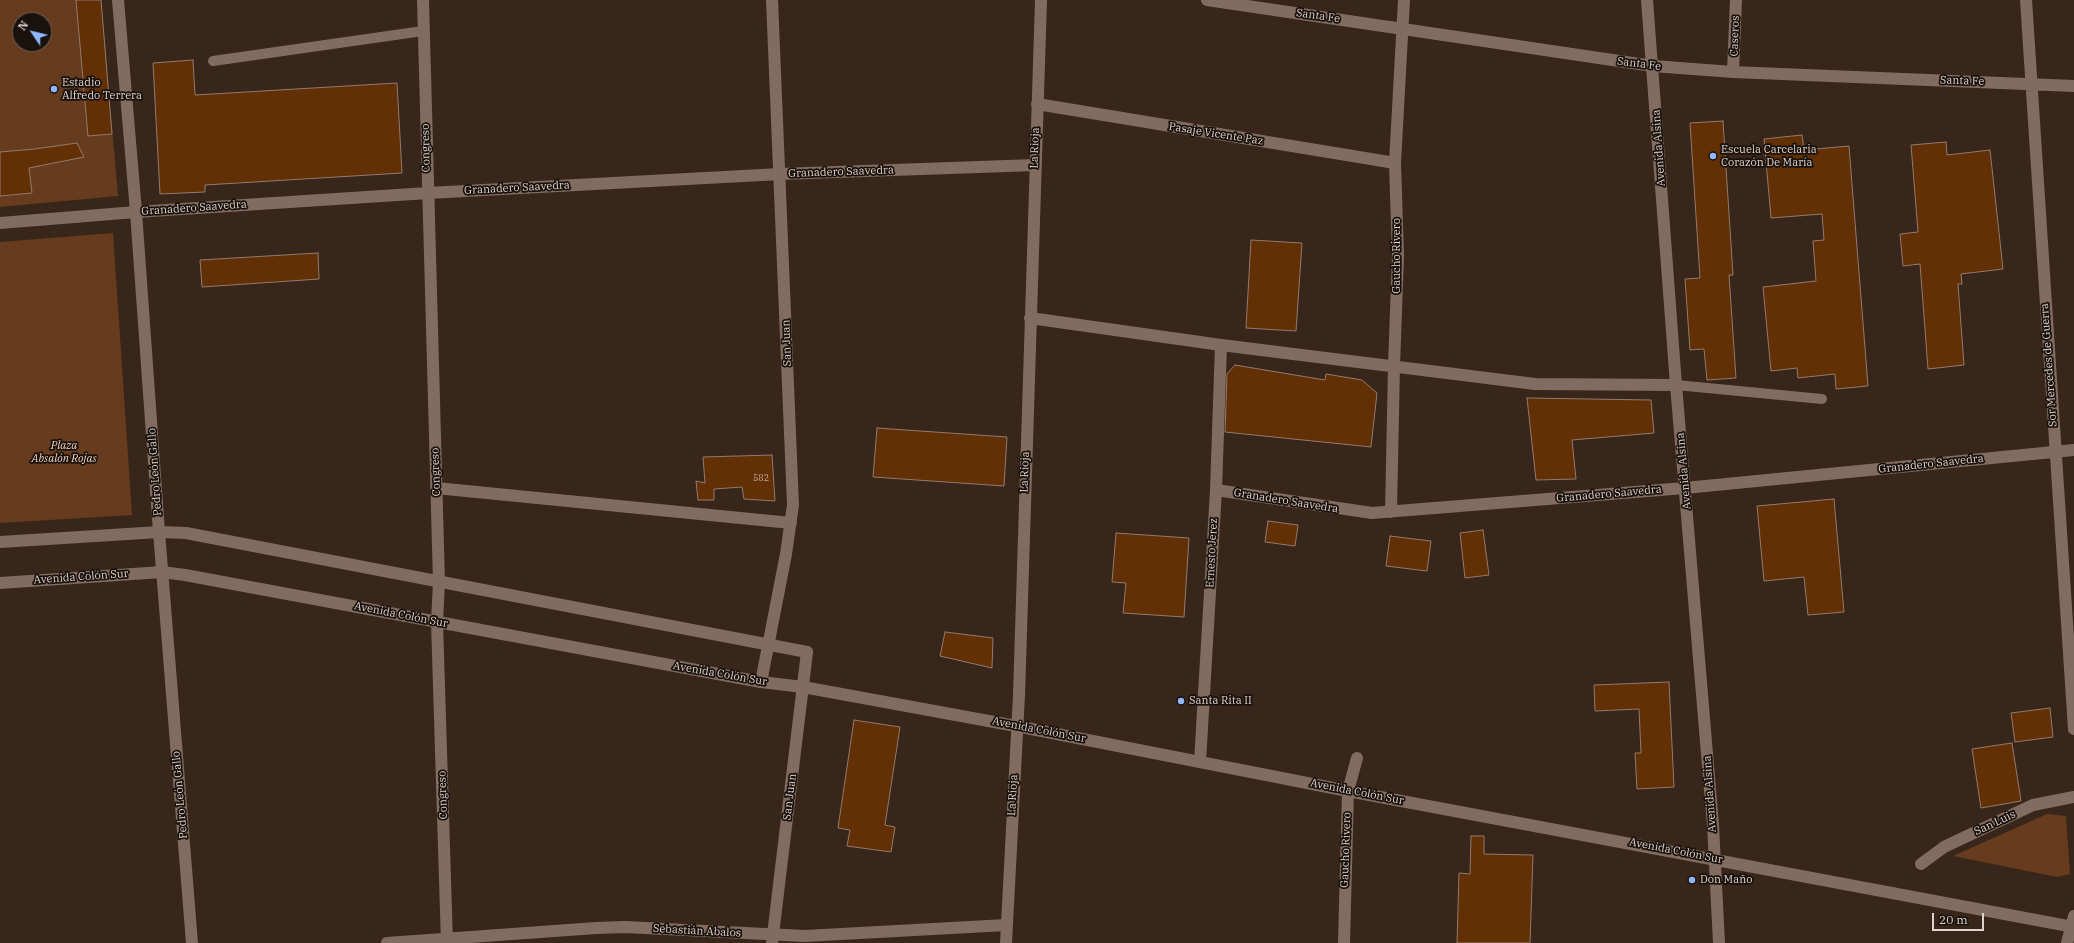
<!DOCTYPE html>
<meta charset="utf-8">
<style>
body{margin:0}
#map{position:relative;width:2074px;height:943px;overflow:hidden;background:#38261a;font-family:"IBM Plex Serif",serif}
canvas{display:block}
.north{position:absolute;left:12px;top:12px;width:40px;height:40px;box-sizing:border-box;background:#19110c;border:1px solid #685f59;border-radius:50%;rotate:305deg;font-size:11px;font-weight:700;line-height:16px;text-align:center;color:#dfd3cc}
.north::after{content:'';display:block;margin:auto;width:14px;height:18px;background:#91b8fd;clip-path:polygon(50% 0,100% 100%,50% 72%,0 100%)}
.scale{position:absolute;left:1932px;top:913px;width:52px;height:18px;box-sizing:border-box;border:2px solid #dfd3cc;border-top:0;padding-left:5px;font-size:12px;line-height:14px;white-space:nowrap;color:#dfd3cc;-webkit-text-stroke:3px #19110c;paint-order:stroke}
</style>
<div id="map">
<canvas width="2074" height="943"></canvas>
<div class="north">N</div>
<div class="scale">20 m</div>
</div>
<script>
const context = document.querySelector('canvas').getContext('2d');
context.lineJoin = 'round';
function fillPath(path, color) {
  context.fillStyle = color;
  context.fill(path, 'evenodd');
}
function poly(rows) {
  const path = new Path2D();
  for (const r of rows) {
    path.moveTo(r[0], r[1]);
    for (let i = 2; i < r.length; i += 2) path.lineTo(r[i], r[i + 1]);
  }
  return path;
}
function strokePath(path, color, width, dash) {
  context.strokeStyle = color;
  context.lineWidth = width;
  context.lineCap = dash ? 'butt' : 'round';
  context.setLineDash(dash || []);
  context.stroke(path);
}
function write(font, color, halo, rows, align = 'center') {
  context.font = font + ' "IBM Plex Serif",serif';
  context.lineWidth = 3.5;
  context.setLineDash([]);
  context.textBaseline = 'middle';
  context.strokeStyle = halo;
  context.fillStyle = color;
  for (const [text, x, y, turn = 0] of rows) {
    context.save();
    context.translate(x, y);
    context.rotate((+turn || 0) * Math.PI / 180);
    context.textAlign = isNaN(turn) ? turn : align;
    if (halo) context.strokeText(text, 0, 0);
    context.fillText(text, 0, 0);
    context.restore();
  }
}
const green = poly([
 [0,0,101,0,118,196,0,207],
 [20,20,44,20,44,44,20,44],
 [113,233,132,515,0,523,0,242],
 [2047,814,2066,816,2070,874,2057,877,1953,856]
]);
const building = poly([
 [76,0,101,0,112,134,88,136,76,0],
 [193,60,195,95,397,83,402,173,205,185,205,192,160,194,153,63,193,60],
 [1723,121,1733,275,1729,275,1736,378,1707,380,1704,349,1690,350,1685,279,1700,278,1690,123,1723,121],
 [1802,135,1804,150,1849,146,1868,386,1836,389,1835,374,1798,378,1797,368,1771,371,1763,287,1816,281,1813,241,1824,240,1822,214,1771,218,1764,139,1802,135],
 [1946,142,1947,155,1990,150,2003,269,1961,274,1962,284,1958,284,1964,365,1928,369,1920,264,1903,266,1900,234,1918,232,1911,145,1946,142],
 [77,143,84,157,29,168,32,193,0,196,0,152,35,149,77,143],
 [1251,240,1302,243,1296,331,1246,328,1251,240],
 [318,253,319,279,202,287,200,260,318,253],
 [1235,365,1325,380,1326,374,1362,380,1377,393,1371,447,1225,432,1227,374,1235,365],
 [1527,398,1651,400,1654,433,1572,440,1576,479,1536,480,1527,398],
 [877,428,1007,437,1004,486,873,477,877,428],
 [772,455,775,501,744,499,742,487,714,489,714,500,698,500,696,481,705,483,703,457,772,455],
 [1834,499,1844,612,1808,615,1804,577,1764,581,1757,506,1834,499],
 [1268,521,1298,525,1295,546,1265,542,1268,521],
 [1483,530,1489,575,1465,578,1460,533,1483,530],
 [1116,533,1189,538,1184,617,1123,613,1126,583,1112,582,1116,533],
 [1390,536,1431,541,1427,571,1386,566,1390,536],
 [945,632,993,638,992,668,940,656,945,632],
 [1669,682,1674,787,1637,789,1635,753,1641,753,1639,709,1595,711,1594,685,1669,682],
 [2050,708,2053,737,2015,742,2011,713,2050,708],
 [854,720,900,727,885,825,895,827,891,852,847,846,850,830,838,828,854,720],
 [2012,743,2021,801,1981,808,1972,749,2012,743],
 [1471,836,1484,836,1484,854,1533,855,1530,943,1457,943,1459,873,1470,874,1471,836]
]);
const lane = poly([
 [213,61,423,31],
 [1676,385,1822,399]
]);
const street = poly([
 [118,0,136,212,159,532,192,943],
 [423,0,439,582,437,622,447,943],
 [1207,0,1653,66,1733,72,2074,86],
 [2026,0,2074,729],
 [1733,72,1736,0],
 [1037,104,1395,163],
 [0,223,136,212,428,193,780,174,1035,165],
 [1030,318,1221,345,1535,384,1676,385],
 [436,488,791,523],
 [1216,490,1372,513,1685,488,2074,450],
 [1391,512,1394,366,1398,256,1395,163,1404,0],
 [761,682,786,554,793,505,772,0],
 [1200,762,1216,490,1221,345],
 [1921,864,1944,847,2033,805,2074,797],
 [387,943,596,928,625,927,805,936,1006,925],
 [772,943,807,652],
 [1006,943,1019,695,1041,0],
 [1344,943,1348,791,1357,758],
 [2067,943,2074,916]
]);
const secondary = poly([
 [1647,0,1676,385,1713,825,1719,943],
 [0,542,159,532,186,533,807,652],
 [0,583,162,572,185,575,761,682,803,687,1016,726,1348,791,2074,927]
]);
const markers = [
 [54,89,4,"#91b8fd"],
 [1713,156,4,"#91b8fd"],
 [1181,701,4,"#91b8fd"],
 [1692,880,4,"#91b8fd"]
];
const numberNames = [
 ["582",761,478]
];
const streetNames = [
 ["Santa Fe",1318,16,8],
 ["Caseros",1735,36,-88],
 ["Santa Fe",1639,64,7],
 ["Santa Fe",1962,81,2],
 ["Pasaje Vicente Paz",1216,134,9],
 ["Congreso",426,148,-91],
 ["La Rioja",1035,148,-88],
 ["Avenida Alsina",1659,148,-94],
 ["Granadero Saavedra",841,172,-2],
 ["Granadero Saavedra",517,188,-3],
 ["Granadero Saavedra",194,208,-4],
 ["Gaucho Rivero",1397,256,-90],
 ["San Juan",787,343,-92],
 ["Sor Mercedes de Guerra",2049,365,-94],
 ["Granadero Saavedra",1931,464,-6],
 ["Avenida Alsina",1684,471,-95],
 ["Pedro León Gallo",155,472,-94],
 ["Congreso",436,472,-92],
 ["La Rioja",1025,472,-88],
 ["Granadero Saavedra",1609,494,-5],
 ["Granadero Saavedra",1286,501,9],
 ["Ernesto Jerez",1212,553,-87],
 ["Avenida Colón Sur",81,577,-4],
 ["Avenida Colón Sur",401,615,11],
 ["Avenida Colón Sur",720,674,10],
 ["Avenida Colón Sur",1039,730,11],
 ["Avenida Colón Sur",1357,792,11],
 ["Avenida Alsina",1710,794,-94],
 ["Pedro León Gallo",180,795,-95],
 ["Congreso",443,795,-92],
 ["La Rioja",1013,795,-87],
 ["San Juan",790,797,-83],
 ["San Luis",1995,823,-25],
 ["Gaucho Rivero",1346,850,-88],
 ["Avenida Colón Sur",1676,851,11],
 ["Sebastián Abalos",697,931,3]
];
const poiNames = [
 ["Estadio",62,83],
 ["Alfredo Terrera",62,96],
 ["Escuela Carcelaria",1721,150],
 ["Corazón De María",1721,163],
 ["Santa Rita II",1189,701],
 ["Don Maño",1700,880]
];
const parkNames = [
 ["Plaza",64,446],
 ["Absalón Rojas",64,459]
];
fillPath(green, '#673b1d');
fillPath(building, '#632f05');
strokePath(building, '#917b6e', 1);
strokePath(lane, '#826c5f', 10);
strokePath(street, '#826c5f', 12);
strokePath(secondary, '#826c5f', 12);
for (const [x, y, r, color] of markers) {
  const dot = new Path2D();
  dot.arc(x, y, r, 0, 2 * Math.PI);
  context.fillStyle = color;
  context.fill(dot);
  strokePath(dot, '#19110c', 1.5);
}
write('9px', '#c0aa9a', null, numberNames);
write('11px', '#dfd3cc', '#19110c', streetNames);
write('11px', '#dfd3cc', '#19110c', poiNames, 'left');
write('italic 11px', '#f4d2bd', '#19110c', parkNames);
</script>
